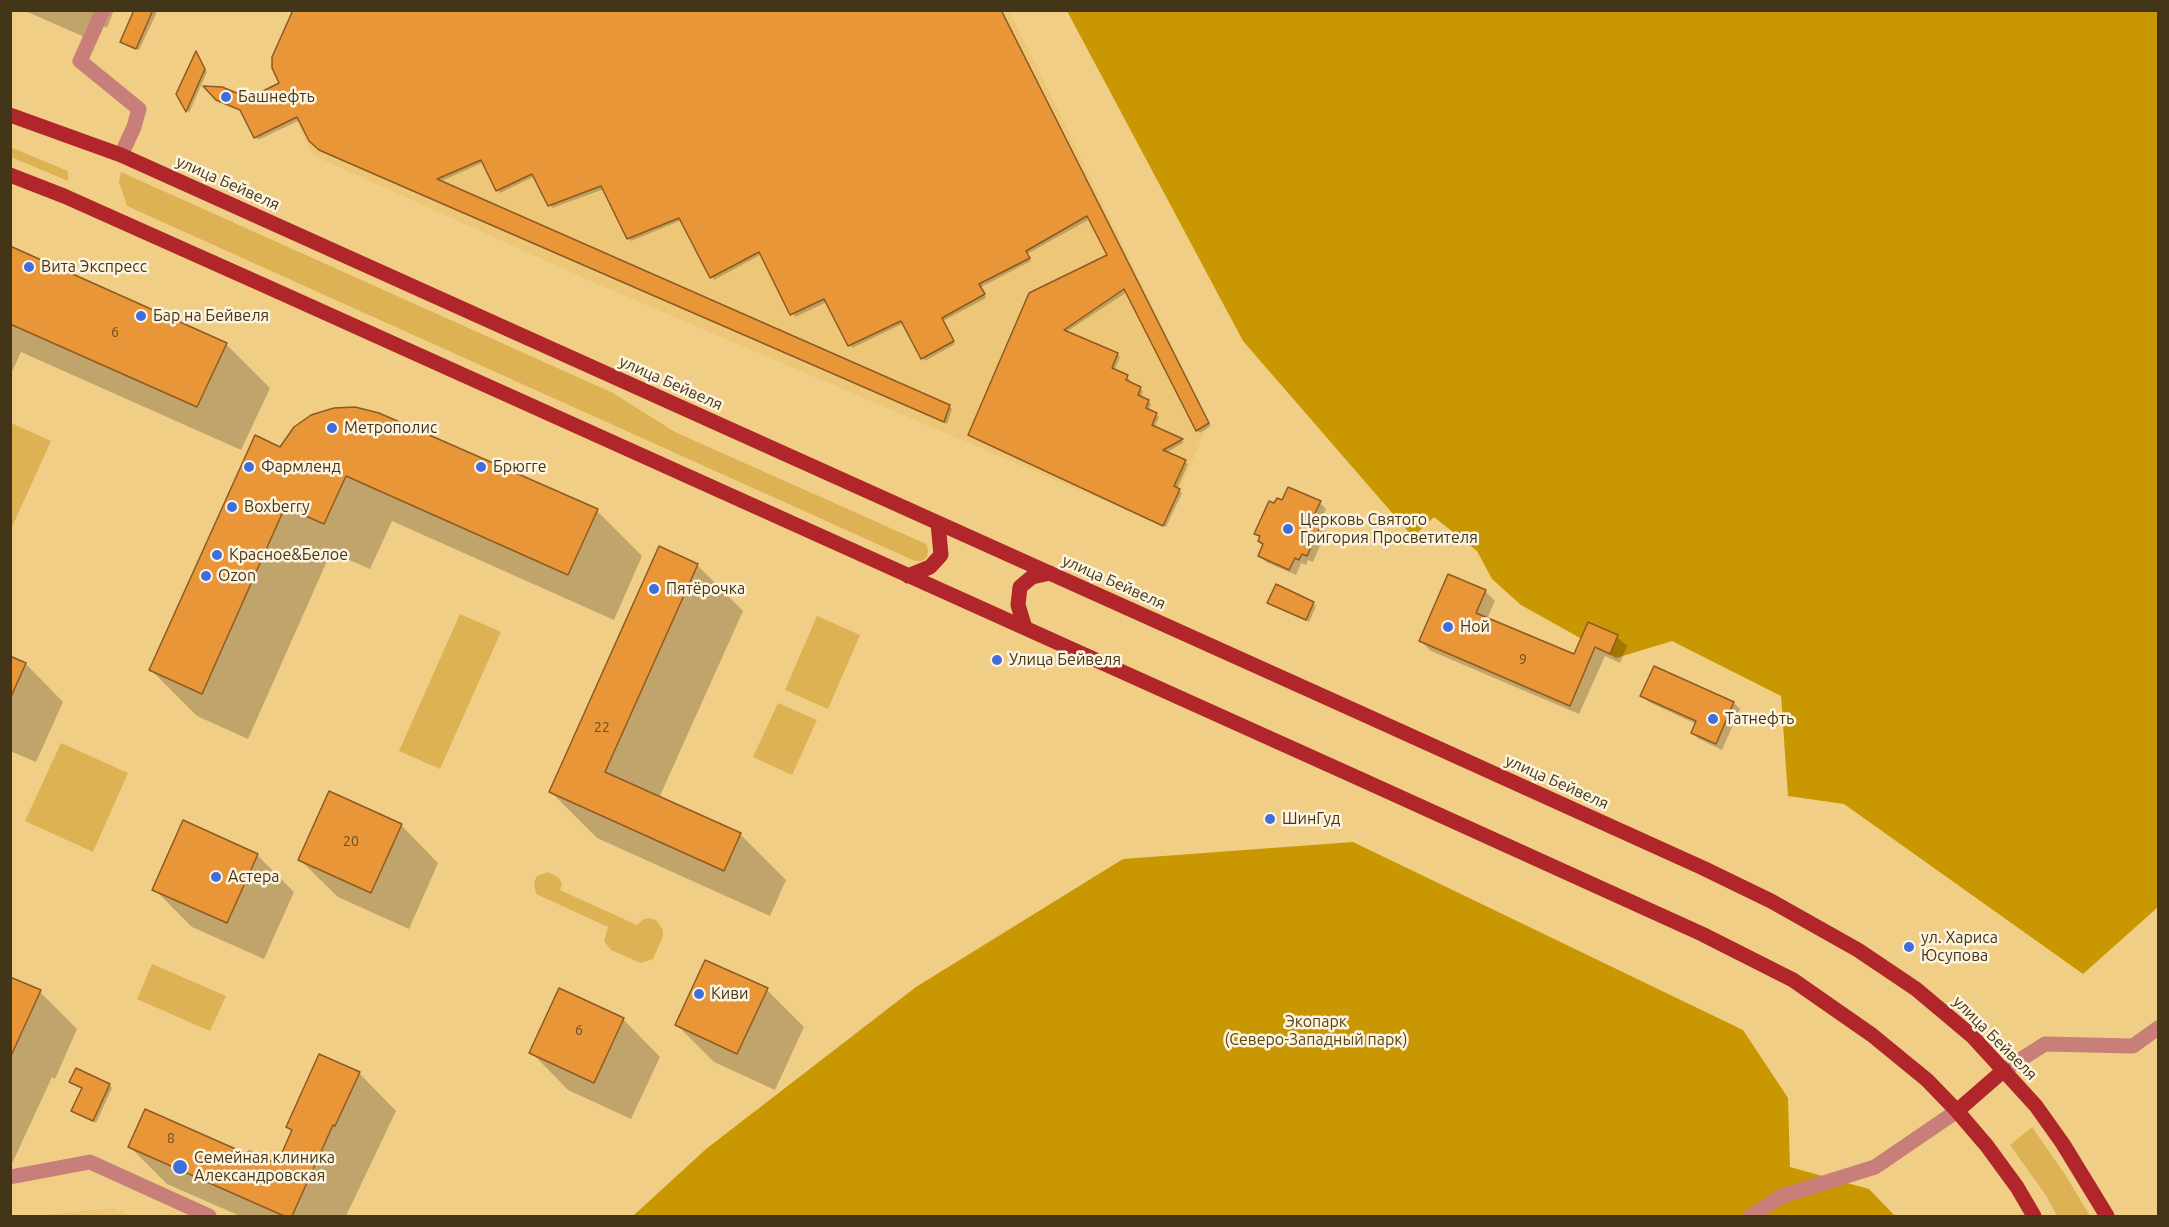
<!DOCTYPE html>
<meta charset="utf-8">
<style>
body{margin:0}
#map{position:relative;width:2169px;height:1227px;overflow:hidden;background:#f0ce86;font-family:Ubuntu,sans-serif}
canvas{display:block}
.frame{position:absolute;inset:0;border:12px solid #433618;pointer-events:none}
</style>
<div id="map">
<canvas width="2169" height="1227"></canvas>
<div class="frame"></div>
</div>
<script>
const context = document.querySelector('canvas').getContext('2d');
context.lineJoin = 'round';
function fillPath(path, color) {
  context.fillStyle = color;
  context.fill(path, 'evenodd');
}
function poly(rows) {
  const path = new Path2D();
  for (const r of rows) {
    path.moveTo(r[0], r[1]);
    for (let i = 2; i < r.length; i += 2) path.lineTo(r[i], r[i + 1]);
  }
  return path;
}
function strokePath(path, color, width, dash) {
  context.strokeStyle = color;
  context.lineWidth = width;
  context.lineCap = dash ? 'butt' : 'round';
  context.setLineDash(dash || []);
  context.stroke(path);
}
function write(font, color, halo, rows, align = 'center') {
  context.font = font + ' Ubuntu,sans-serif';
  context.lineWidth = 5;
  context.setLineDash([]);
  context.textBaseline = 'middle';
  context.strokeStyle = halo;
  context.fillStyle = color;
  for (const [text, x, y, turn = 0] of rows) {
    context.save();
    context.translate(x, y);
    context.rotate((+turn || 0) * Math.PI / 180);
    context.textAlign = isNaN(turn) ? turn : align;
    if (halo) context.strokeText(text, 0, 0);
    context.fillText(text, 0, 0);
    context.restore();
  }
}
const built = poly([
 [293,11,1010,11,1209,423,1163,526,595,283,312,155,272,68,272,57],
 [113,1208,132,1216,34,1216]
]);
const green = poly([
 [10,147,68,171,68,181,11,157],
 [121,172,613,393,675,432,926,544,928,550,927,557,922,561,915,561,127,206,119,182],
 [11,423,51,441,11,529,10,528],
 [460,614,501,632,440,769,399,751],
 [817,616,860,635,828,709,785,690],
 [778,703,817,720,792,775,753,757],
 [61,743,128,773,93,852,25,821],
 [548,872,559,878,562,884,560,890,637,925,644,919,650,918,656,920,663,930,663,936,653,959,641,963,611,950,604,941,608,927,536,894,534,882,537,876],
 [152,964,226,996,210,1031,137,999],
 [2032,1127,2066,1176,2090,1216,2057,1216,2045,1194,2010,1145]
]);
const forest = poly([
 [1067,11,2158,11,2158,907,2083,974,1844,804,1788,796,1781,696,1672,641,1616,658,1521,605,1492,579,1477,551,1434,517,1413,537,1243,341],
 [1353,842,1743,1030,1788,1098,1790,1167,1869,1189,1895,1216,633,1216,706,1149,916,987,1123,859]
]);
const shadow = poly([
 [23,10,114,10,107,28,96,23,89,39],
 [137,10,158,10,139,50,125,44],
 [294,10,1002,10,1211,426,1200,433,1197,430,1127,292,1066,332,1117,354,1120,357,1114,371,1127,377,1130,380,1129,383,1143,391,1141,397,1151,404,1148,410,1159,417,1154,428,1184,442,1166,453,1188,464,1177,489,1182,493,1166,527,970,435,1109,256,1090,219,1027,254,1031,261,981,287,986,298,943,321,955,344,925,361,904,323,852,348,827,302,795,317,762,254,714,280,682,220,631,241,604,189,552,208,535,176,500,193,484,162,439,182,949,406,952,409,947,424,324,153,310,140,300,120,258,140,243,111,221,102,207,88,249,100,281,84],
 [196,54,207,72,189,113,178,94],
 [10,247,226,344,270,388,241,450,21,352,10,376],
 [280,448,597,511,642,556,614,620,392,521,370,569,331,552,248,739,197,716,151,670],
 [1283,502,1320,503,1326,509,1321,521,1324,525,1323,529,1326,532,1313,562,1308,560,1306,565,1301,563,1296,575,1266,562,1260,556,1264,546,1256,533,1275,505],
 [697,565,743,611,659,798,740,834,786,880,770,916,597,838,551,792],
 [1485,591,1495,601,1487,619,1575,656,1588,624,1617,637,1627,646,1620,663,1605,656,1579,714,1431,651,1421,641],
 [1269,603,1313,603,1316,606,1309,622],
 [10,658,26,664,63,702,36,762,10,751],
 [1642,696,1734,703,1740,709,1722,750,1699,739,1692,733,1696,724,1649,702],
 [401,825,438,863,409,929,338,897,300,860],
 [257,855,294,892,264,959,192,927,154,889],
 [10,978,40,992,77,1029,55,1079,52,1077,10,1168],
 [767,990,804,1027,775,1090,714,1062,677,1025],
 [623,1019,660,1057,631,1119,568,1090,531,1052],
 [359,1073,396,1111,346,1216,240,1216,167,1184,129,1146,278,1166,293,1132,288,1127],
 [71,1082,109,1085,112,1088,96,1123,73,1111,83,1089]
]);
const building = poly([
 [134,10,153,10,136,49,120,42,134,10],
 [293,10,1001,10,1209,423,1196,431,1124,289,1064,330,1118,353,1112,368,1128,375,1126,380,1141,387,1138,395,1149,400,1146,408,1157,413,1152,425,1183,439,1163,450,1186,460,1174,486,1180,489,1163,526,968,435,1029,293,1107,255,1087,216,1026,251,1030,258,979,284,985,294,942,318,954,341,921,359,901,321,848,346,824,299,790,315,759,252,710,278,679,218,627,239,601,186,548,206,532,174,496,191,481,160,437,179,950,405,944,422,319,150,309,141,297,117,254,138,240,110,216,100,203,86,222,87,249,98,279,83,272,68,272,57,293,10],
 [196,51,205,69,186,112,176,94,196,51],
 [10,246,227,343,197,407,10,324,10,246],
 [355,407,379,413,598,509,568,575,346,476,324,524,285,507,202,694,149,670,255,435,280,447,294,427,311,415,334,408,355,407],
 [1288,487,1321,501,1314,515,1319,517,1316,523,1321,525,1307,556,1302,554,1299,560,1295,558,1289,570,1258,556,1263,544,1258,541,1260,536,1254,534,1269,501,1274,503,1277,498,1282,500,1288,487],
 [659,546,698,564,605,772,741,833,724,871,549,792,659,546],
 [1448,574,1486,590,1476,613,1574,654,1588,622,1618,635,1610,654,1595,647,1570,706,1419,641,1448,574],
 [1276,584,1314,602,1306,620,1267,603,1276,584],
 [10,656,26,663,10,699,10,656],
 [1654,666,1734,702,1716,744,1691,733,1696,721,1640,696,1654,666],
 [329,791,402,824,371,893,298,860,329,791],
 [183,820,258,854,227,923,152,890,183,820],
 [705,960,768,988,737,1054,675,1025,705,960],
 [10,977,41,990,10,1058,10,977],
 [559,988,624,1018,594,1083,529,1053,559,988],
 [319,1054,360,1072,335,1126,333,1125,292,1216,284,1216,128,1147,145,1109,247,1154,249,1151,277,1164,292,1130,286,1127,319,1054],
 [76,1068,110,1084,93,1121,71,1111,82,1088,69,1082,76,1068]
]);
const minor = poly([
 [103,10,80,61,139,109,134,127,121,155],
 [2004,1070,2045,1044,2133,1046,2158,1028],
 [10,1177,90,1162,209,1216],
 [1751,1216,1782,1196,1875,1167,1957,1111]
]);
const major = poly([
 [10,115,121,155,1356,711,1703,868,1771,901,1858,950,1916,989,1972,1036,2036,1106,2063,1144,2107,1216],
 [10,175,64,196,270,288,1358,778,1702,934,1793,980,1872,1035,1927,1080,1957,1111,1987,1146,2017,1187,2034,1216],
 [908,576,930,567,941,555,938,523],
 [1025,628,1018,605,1020,587,1032,577,1050,573],
 [1957,1111,2004,1070]
]);
const markers = [
 [226,97,6,"#406dde"],
 [29,267,6,"#406dde"],
 [141,316,6,"#406dde"],
 [332,428,6,"#406dde"],
 [249,467,6,"#406dde"],
 [481,467,6,"#406dde"],
 [232,507,6,"#406dde"],
 [1288,529,6,"#406dde"],
 [217,555,6,"#406dde"],
 [206,576,6,"#406dde"],
 [654,589,6,"#406dde"],
 [1448,627,6,"#406dde"],
 [997,660,6,"#406dde"],
 [1713,719,6,"#406dde"],
 [1270,819,6,"#406dde"],
 [216,877,6,"#406dde"],
 [1909,947,6,"#406dde"],
 [699,994,6,"#406dde"],
 [180,1167,8,"#406dde"]
];
const numberNames = [
 ["6",115,332],
 ["9",1523,659],
 ["22",602,727],
 ["20",351,841],
 ["6",579,1030],
 ["8",171,1138]
];
const poiNames = [
 ["Башнефть",238,97],
 ["Вита Экспресс",41,267],
 ["Бар на Бейвеля",153,316],
 ["Метрополис",344,428],
 ["Фармленд",261,467],
 ["Брюгге",493,467],
 ["Boxberry",244,507],
 ["Церковь Святого",1300,520],
 ["Григория Просветителя",1300,538],
 ["Красное&Белое",229,555],
 ["Ozon",218,576],
 ["Пятёрочка",666,589],
 ["Ной",1460,627],
 ["Улица Бейвеля",1009,660],
 ["Татнефть",1725,719],
 ["ШинГуд",1282,819],
 ["Астера",228,877],
 ["ул. Хариса",1921,938],
 ["Юсупова",1921,956],
 ["Киви",711,994],
 ["Семейная клиника",194,1158],
 ["Александровская",194,1176]
];
const streetNames = [
 ["улица Бейвеля",228,183,24],
 ["улица Бейвеля",671,383,24],
 ["улица Бейвеля",1114,582,24],
 ["улица Бейвеля",1557,782,24],
 ["улица Бейвеля",1995,1038,45]
];
const parkNames = [
 ["Экопарк",1316,1022],
 ["(Северо-Западный парк)",1316,1040]
];
fillPath(built, '#edc777');
fillPath(green, '#dcb255');
fillPath(forest, '#c99702');
fillPath(shadow, '#0003');
fillPath(building, '#e99638');
strokePath(building, '#8d5a21', 1.5);
strokePath(minor, '#c87f79', 15);
strokePath(major, '#b0262a', 15);
for (const [x, y, r, color] of markers) {
  const dot = new Path2D();
  dot.arc(x, y, r, 0, 2 * Math.PI);
  context.fillStyle = color;
  context.fill(dot);
  strokePath(dot, '#fdf3de', 2);
}
write('14px', '#6c4e20', null, numberNames);
write('16px', '#433618', '#fdf3de', poiNames, 'left');
write('16px', '#433618', '#fdf3de', streetNames);
write('16px', '#594515', '#fdf3de', parkNames);
</script>
